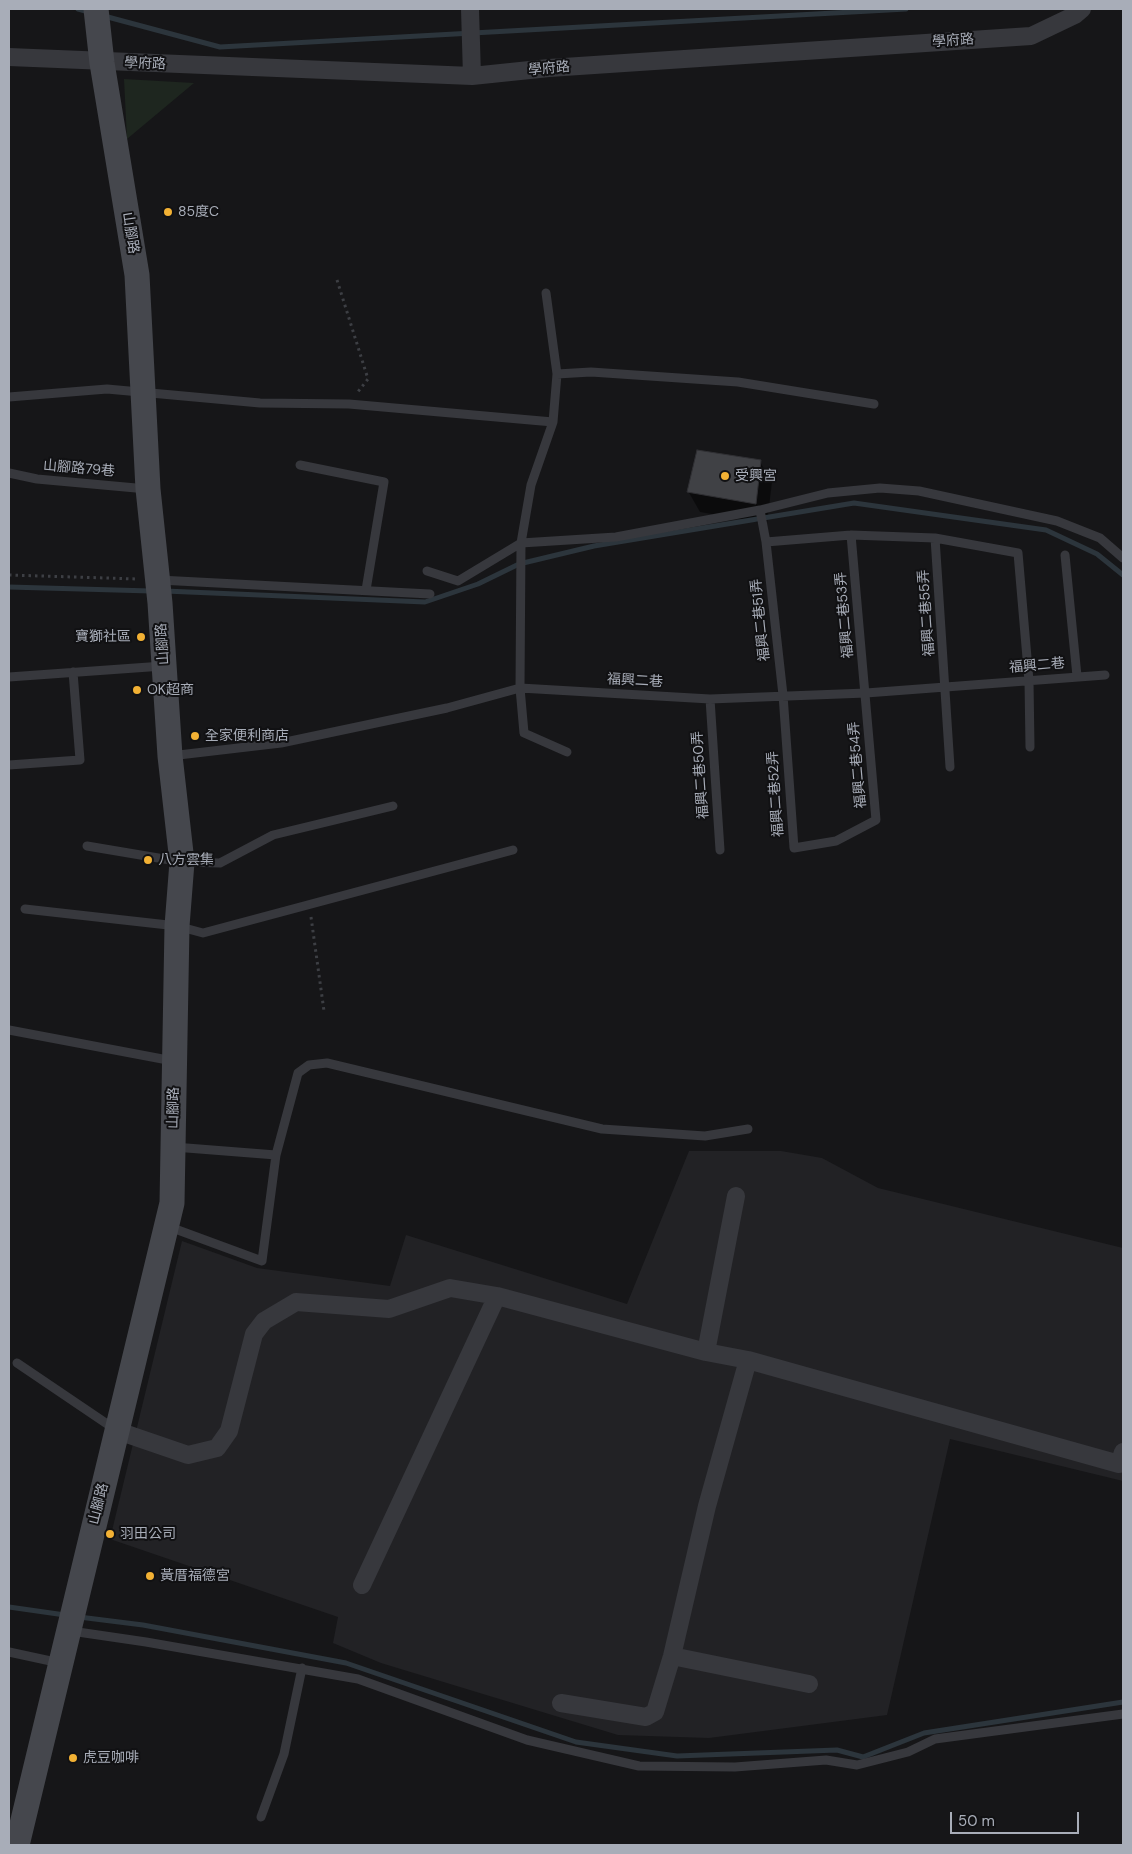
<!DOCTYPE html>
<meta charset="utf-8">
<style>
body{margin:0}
#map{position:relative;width:1132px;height:1854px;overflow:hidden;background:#161618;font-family:"DM Sans",sans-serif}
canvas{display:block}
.frame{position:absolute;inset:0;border:10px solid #a8adb8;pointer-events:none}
.scale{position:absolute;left:950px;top:1812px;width:129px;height:22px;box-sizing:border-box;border:2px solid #a8adb8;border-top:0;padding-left:6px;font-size:15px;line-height:18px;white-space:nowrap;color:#a8adb8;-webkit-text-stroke:4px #111113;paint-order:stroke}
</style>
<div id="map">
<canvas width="1132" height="1854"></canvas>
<div class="frame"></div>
<div class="scale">50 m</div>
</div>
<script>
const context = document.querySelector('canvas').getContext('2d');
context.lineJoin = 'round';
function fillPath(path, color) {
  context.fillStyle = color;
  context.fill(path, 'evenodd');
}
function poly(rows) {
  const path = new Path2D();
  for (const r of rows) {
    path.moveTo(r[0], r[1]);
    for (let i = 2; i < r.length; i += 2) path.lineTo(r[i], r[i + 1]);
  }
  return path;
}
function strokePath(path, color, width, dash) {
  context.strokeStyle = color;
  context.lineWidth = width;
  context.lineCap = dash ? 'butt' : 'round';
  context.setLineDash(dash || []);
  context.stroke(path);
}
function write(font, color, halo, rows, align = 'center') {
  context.font = font + ' "DM Sans","Noto Sans TC",sans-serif';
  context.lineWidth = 4;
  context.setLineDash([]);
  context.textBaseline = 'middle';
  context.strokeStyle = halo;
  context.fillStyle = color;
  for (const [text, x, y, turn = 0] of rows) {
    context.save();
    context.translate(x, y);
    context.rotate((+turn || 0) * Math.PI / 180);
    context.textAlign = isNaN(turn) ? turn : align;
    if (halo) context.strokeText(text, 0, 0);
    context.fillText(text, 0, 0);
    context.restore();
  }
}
const built = poly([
 [689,1151,781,1151,822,1158,878,1188,1123,1248,1123,1481,950,1439,887,1715,709,1738,618,1735,381,1663,333,1643,338,1617,110,1539,182,1241,257,1268,390,1286,406,1235,627,1304]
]);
const green = poly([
 [124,79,194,83,127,139]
]);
const shadow = poly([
 [760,462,772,482,767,524,700,512,688,491]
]);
const stream = poly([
 [78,9,89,12],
 [104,16,220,47,906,9],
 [9,587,151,591],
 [165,591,425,602,478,584,519,564,594,546,854,503,1046,530,1097,554,1123,575],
 [9,1607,65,1615],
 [79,1617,143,1625,346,1663,576,1742,677,1756,837,1750,863,1757,924,1733,1123,1702]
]);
const building = poly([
 [697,450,761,460,756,504,687,492,697,450]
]);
const path = poly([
 [337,280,368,379,357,393],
 [9,575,138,579],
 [311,917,324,1011]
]);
const lane = poly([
 [546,293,557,374,553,422,531,485,521,543,520,688,524,733,567,752],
 [557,374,591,372,738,382,874,404],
 [9,397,107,389,260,403,349,404,553,422],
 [300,465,384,482,366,590],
 [9,473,37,479,147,489],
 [760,510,766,542,783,695,794,848,836,841,876,820,851,535],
 [935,538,950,767],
 [766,542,851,535,935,538,1018,553,1029,681,1030,747],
 [1065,555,1077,676],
 [427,571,458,581,521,543,616,537,760,510,828,493,880,488,919,491,1057,521,1100,538,1123,558],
 [159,580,430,594],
 [9,677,163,666],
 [710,699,720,850],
 [170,756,281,743,447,708,520,688,710,699,866,693,1105,675],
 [9,765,80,760,73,672],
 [87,846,182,862,220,863,273,835,393,806],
 [25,909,177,926,203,933,513,850],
 [9,1030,173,1061],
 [174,1147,276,1155],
 [167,1226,262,1261,276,1155,298,1073,309,1065,327,1063,602,1129,705,1136,748,1129],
 [17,1363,116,1430],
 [71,1631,146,1642,358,1679,527,1740,639,1766,735,1767,826,1760,857,1765,908,1752,935,1739,1123,1714],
 [9,1652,60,1663],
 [261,1817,284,1754,302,1668]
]);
const street = poly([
 [470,9,472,76],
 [9,57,472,76,549,68,1031,36,1075,15,1082,9],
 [706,1352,736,1196],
 [118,1431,188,1455,217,1448,229,1431,254,1334,264,1321,296,1302,389,1309,450,1288,497,1296,706,1352,748,1360,1119,1464,1123,1452],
 [362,1585,497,1296],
 [672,1656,809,1684],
 [561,1703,646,1717,655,1712,672,1656,707,1506,748,1360]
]);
const secondary = poly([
 [17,1845,172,1203,177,926,182,862,170,756,160,603,148,489,137,275,102,63,96,9]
]);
const markers = [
 [168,212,5,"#f2b134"],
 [725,476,5,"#f2b134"],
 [141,637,5,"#f2b134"],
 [137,690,5,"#f2b134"],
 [195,736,5,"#f2b134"],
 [148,860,5,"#f2b134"],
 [110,1534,5,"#f2b134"],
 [150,1576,5,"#f2b134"],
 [73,1758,5,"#f2b134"]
];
const streetNames = [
 ["學府路",953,41,-4],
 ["學府路",145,64,2],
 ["學府路",549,69,-5],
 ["山腳路",130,233,81],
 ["山腳路79巷",79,469,5],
 ["福興二巷55弄",927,613,-94],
 ["福興二巷53弄",845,615,-95],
 ["福興二巷51弄",761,620,-96],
 ["山腳路",163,644,-94],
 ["福興二巷",1037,666,-5],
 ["福興二巷",635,681,3],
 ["福興二巷54弄",858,765,-95],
 ["福興二巷50弄",701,775,-94],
 ["福興二巷52弄",776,794,-94],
 ["山腳路",174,1108,-89],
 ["山腳路",99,1504,-76]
];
const poiNames = [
 ["85度C",178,212],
 ["受興宮",735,476],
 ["寶獅社區",131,637,"right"],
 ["OK超商",147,690],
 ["全家便利商店",205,736],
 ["八方雲集",158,860],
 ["羽田公司",120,1534],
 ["黃厝福德宮",160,1576],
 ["虎豆咖啡",83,1758]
];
fillPath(built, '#222225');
fillPath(green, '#1e261f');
fillPath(shadow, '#0007');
strokePath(stream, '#2c353c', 5);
fillPath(building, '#404145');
strokePath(building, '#303034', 1);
strokePath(path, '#3d3f44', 3, [2.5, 4]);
strokePath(lane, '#37383d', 9);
strokePath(street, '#37383d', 18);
strokePath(secondary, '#45474d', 25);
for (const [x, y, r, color] of markers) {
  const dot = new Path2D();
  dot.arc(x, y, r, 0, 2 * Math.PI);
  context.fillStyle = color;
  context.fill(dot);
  strokePath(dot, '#111113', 2);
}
write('14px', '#a8adb8', '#111113', streetNames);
write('14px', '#a8adb8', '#111113', poiNames, 'left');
</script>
